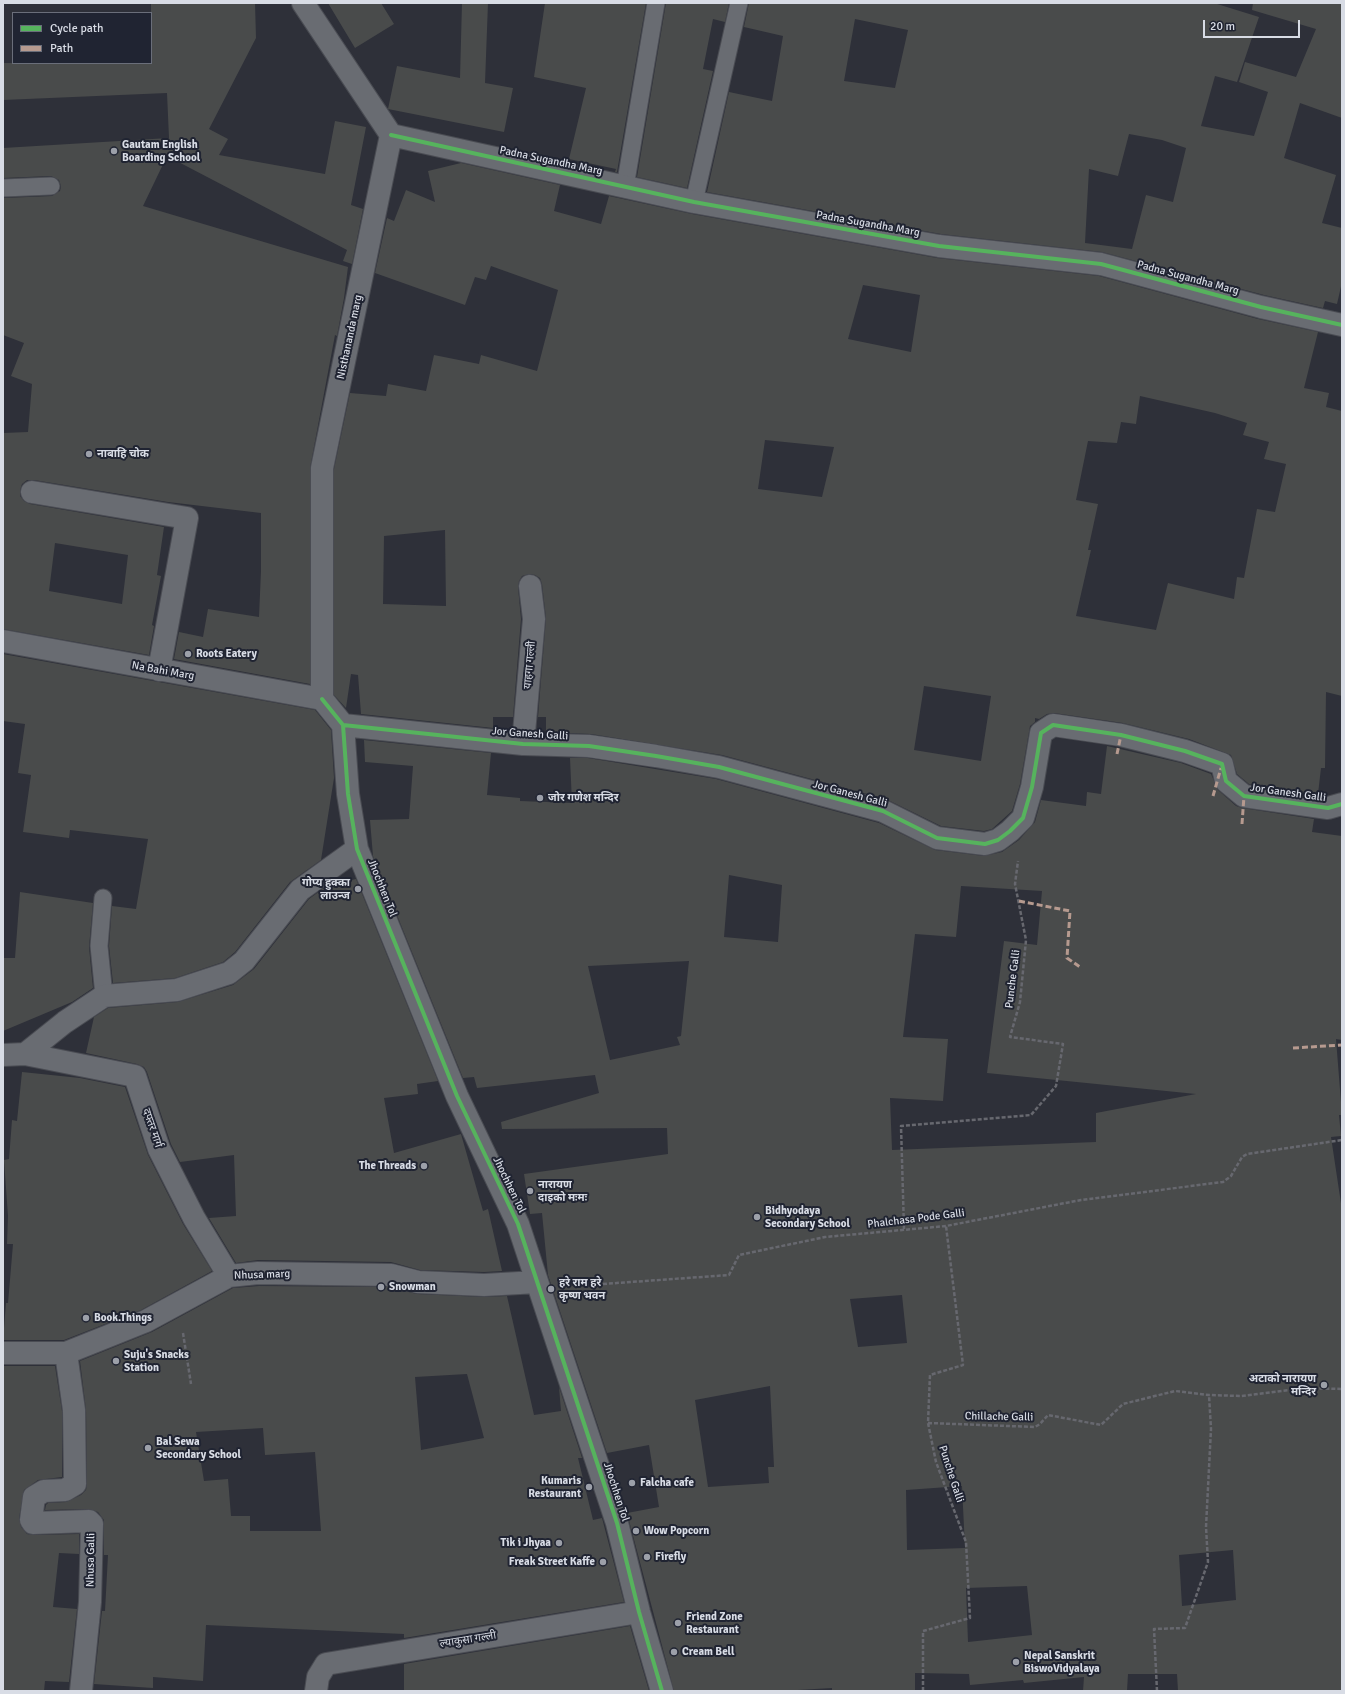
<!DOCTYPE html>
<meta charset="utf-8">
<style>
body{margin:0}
#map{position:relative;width:1345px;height:1694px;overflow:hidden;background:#2e3039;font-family:Signika,sans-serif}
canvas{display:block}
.frame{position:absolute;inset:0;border:4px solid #d8dce5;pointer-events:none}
.legend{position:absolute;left:12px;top:12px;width:140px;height:52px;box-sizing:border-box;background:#202432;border:1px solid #6a6e7a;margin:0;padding:5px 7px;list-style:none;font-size:12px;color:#d8dce5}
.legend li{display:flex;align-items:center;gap:8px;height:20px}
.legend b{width:20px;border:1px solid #6a6e7a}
.scale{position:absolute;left:1203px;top:20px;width:97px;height:18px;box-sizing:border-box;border:2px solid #d8dce5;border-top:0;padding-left:5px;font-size:12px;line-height:14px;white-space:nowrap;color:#d8dce5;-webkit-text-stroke:3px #202432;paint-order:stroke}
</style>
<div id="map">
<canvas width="1345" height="1694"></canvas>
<div class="frame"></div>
<ul class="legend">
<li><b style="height:5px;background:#56b35d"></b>Cycle path</li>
<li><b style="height:5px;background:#b69a8f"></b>Path</li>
</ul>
<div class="scale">20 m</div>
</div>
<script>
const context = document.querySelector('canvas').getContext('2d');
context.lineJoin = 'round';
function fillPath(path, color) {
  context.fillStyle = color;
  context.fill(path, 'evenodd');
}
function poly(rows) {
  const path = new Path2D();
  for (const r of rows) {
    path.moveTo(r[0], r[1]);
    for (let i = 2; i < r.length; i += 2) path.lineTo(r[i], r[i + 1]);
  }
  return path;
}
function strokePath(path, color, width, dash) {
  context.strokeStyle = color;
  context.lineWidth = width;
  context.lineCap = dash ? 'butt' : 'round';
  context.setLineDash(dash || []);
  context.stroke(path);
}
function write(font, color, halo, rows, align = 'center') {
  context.font = font + ' Signika,"Noto Sans Devanagari",sans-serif';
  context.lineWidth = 4;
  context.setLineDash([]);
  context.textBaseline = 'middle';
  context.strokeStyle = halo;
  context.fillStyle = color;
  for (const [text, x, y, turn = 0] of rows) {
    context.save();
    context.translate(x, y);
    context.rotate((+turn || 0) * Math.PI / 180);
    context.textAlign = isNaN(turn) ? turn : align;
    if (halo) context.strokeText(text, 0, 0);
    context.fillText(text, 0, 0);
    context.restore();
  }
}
const building = poly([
 [151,3,255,3,256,38,209,129,228,139,219,155,325,174,335,121,366,127,351,205,363,209,352,264,343,261,347,250,167,156,143,206,348,267,344,298,337,336,335,335,310,468,310,684,174,659,179,632,203,637,208,609,259,617,261,571,261,513,168,502,34,480,27,480,22,484,20,490,20,496,24,501,30,504,164,527,157,575,161,576,152,625,154,626,149,655,3,629,3,433,28,432,32,384,11,376,24,343,3,335,3,198,52,196,60,191,61,186,59,180,51,176,3,178,3,148,169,138,167,93,3,100,3,63,151,63],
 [55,543,128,555,122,604,49,591],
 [328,3,381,3,394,24,355,48],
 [462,3,488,3,485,83,513,88,504,132,388,109,397,66,460,78],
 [545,3,646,3,617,172,615,172,616,169,569,159,586,88,534,77],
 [666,3,729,3,725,22,713,19,703,69,713,71,687,188,637,177],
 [749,3,1214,3,1259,17,1237,82,1215,76,1201,126,1254,136,1268,92,1239,82,1245,62,1296,77,1316,29,1252,10,1253,3,1342,3,1342,118,1300,103,1284,158,1336,175,1322,223,1342,228,1342,282,1337,304,1325,301,1323,308,1264,295,1102,252,941,234,707,192,729,92,772,101,783,36,744,27],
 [855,19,908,30,895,88,844,81],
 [1129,134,1162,140,1186,148,1173,202,1146,195,1132,249,1085,243,1089,169,1118,176],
 [461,163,560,185,554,211,601,224,609,196,692,214,937,258,1099,276,1258,319,1318,332,1304,388,1329,393,1326,407,1342,411,1342,696,1326,692,1325,768,1321,768,1318,794,1249,784,1237,774,1231,755,1189,739,1123,723,1054,713,1047,714,1039,719,1035,718,1035,722,1030,726,1020,784,1012,811,992,829,984,831,941,826,886,799,722,755,591,734,546,732,546,717,538,717,546,618,542,584,540,578,535,575,529,574,522,576,519,581,518,587,521,619,513,717,493,717,493,728,361,714,358,675,351,674,346,708,334,695,334,469,350,393,386,396,388,384,426,391,434,355,479,364,481,355,537,371,558,290,491,266,486,280,475,277,465,305,375,273,387,218,394,221,406,190,435,202,428,171],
 [863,285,920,295,911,352,848,339],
 [1140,396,1215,413,1247,423,1243,435,1269,442,1264,459,1286,464,1275,512,1257,509,1244,578,1237,577,1234,599,1168,583,1156,630,1076,616,1091,550,1088,550,1098,504,1076,500,1088,441,1117,443,1121,422,1136,424],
 [765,440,834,447,822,497,758,489],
 [445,530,446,606,383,604,384,536],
 [924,686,991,696,981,761,914,750],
 [3,654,315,710,331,730,334,778,321,860,290,882,235,952,223,962,175,978,113,983,109,946,112,906,136,909,148,839,70,830,69,838,23,832,31,775,18,773,25,724,3,721],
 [364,740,491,753,487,795,520,798,520,801,572,803,570,758,588,758,716,779,879,823,935,850,984,856,1002,852,1019,840,1035,822,1041,800,1086,806,1087,792,1101,794,1107,746,1181,763,1211,774,1218,790,1236,806,1242,808,1314,819,1312,832,1342,836,1342,1040,1336,1039,1342,1115,1339,1115,1341,1136,1331,1137,1342,1210,1342,1691,1178,1691,1177,1674,1128,1674,1127,1691,1083,1691,1084,1677,1024,1683,1023,1680,970,1685,969,1674,915,1673,915,1690,832,1691,832,1688,781,1691,674,1691,627,1513,659,1507,649,1445,607,1453,548,1275,542,1213,530,1214,524,1174,668,1154,667,1128,502,1129,501,1122,599,1093,595,1075,477,1088,474,1077,463,1078,373,856,370,820,409,819,413,766,365,762],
 [729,875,782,885,778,942,724,937],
 [961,886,1042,891,1037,945,1004,941,987,1073,1196,1094,1096,1113,1096,1142,892,1150,890,1098,943,1101,948,1039,903,1037,915,934,956,937],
 [689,961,681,1036,677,1037,680,1045,610,1060,588,966],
 [902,1295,907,1343,858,1347,850,1299],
 [770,1386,774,1467,768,1467,769,1483,708,1487,695,1400],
 [962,1486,965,1548,907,1550,906,1490],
 [1233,1550,1236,1600,1182,1606,1179,1555],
 [1027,1586,1032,1635,968,1642,966,1588],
 [356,879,438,1081,417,1084,418,1094,384,1098,394,1153,461,1134,483,1211,488,1209,502,1271,484,1272,420,1270,391,1262,258,1260,236,1263,209,1218,236,1216,234,1155,180,1162,171,1144,147,1072,144,1067,137,1064,86,1053,94,1017,108,1008,178,1002,233,985,254,969,309,899,328,885],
 [20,892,93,903,89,947,93,988,72,1002,3,1031,3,958,15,958],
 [22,1072,80,1078,125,1087,148,1155,183,1224,212,1271,141,1310,64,1340,3,1340,6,1303,8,1303,13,1244,7,1244,8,1216,4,1160,9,1159,12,1120,17,1121],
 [259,1286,389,1287,417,1294,483,1297,507,1296,534,1415,561,1411,559,1387,582,1458,578,1458,593,1520,602,1518,624,1602,404,1638,404,1634,206,1625,203,1681,153,1677,153,1688,94,1684,102,1611,105,1611,108,1555,104,1555,104,1520,98,1512,89,1509,45,1510,46,1505,48,1503,66,1502,81,1495,86,1490,87,1484,86,1410,80,1361,152,1332,233,1288],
 [467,1374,484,1438,421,1450,415,1377],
 [263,1428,265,1455,315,1452,321,1531,250,1531,250,1516,231,1516,228,1479,204,1481,196,1432],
 [3,1366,55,1366,62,1411,62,1477,38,1480,24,1490,19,1518,21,1527,27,1534,33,1535,79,1534,79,1554,59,1553,53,1607,77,1609,69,1682,45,1681,44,1691,3,1691],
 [630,1626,649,1691,404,1691,404,1664]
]);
const path = poly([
 [904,1229,901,1126,1031,1115,1056,1086,1063,1044,1010,1037,1020,1002,1026,940,1015,884,1018,861],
 [567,1284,589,1285,729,1275,739,1255,825,1237,946,1226,1081,1200,1223,1182,1231,1176,1242,1157,1247,1154,1342,1140],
 [183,1333,191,1384],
 [928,1423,1035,1427,1040,1424,1048,1415,1101,1425,1123,1404,1175,1391,1209,1395,1241,1396,1305,1388,1342,1389],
 [923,1691,923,1631,970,1618,966,1542,936,1462,928,1423,930,1375,963,1365,946,1226],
 [1157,1691,1154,1629,1185,1628,1208,1562,1206,1527,1211,1429,1209,1395]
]);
const lane = poly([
 [625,187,656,3],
 [3,188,51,186],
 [694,202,739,3],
 [103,898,99,946,104,996]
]);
const street = poly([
 [303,3,391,135,322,468,322,699],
 [391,135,694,202,939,246,1101,264,1261,307,1342,325],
 [32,492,187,518,159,670],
 [3,641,322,699],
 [322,699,343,725,348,794,357,849,457,1096,518,1224,617,1523,639,1612,662,1691],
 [343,725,523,744,589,746,656,756,719,767,883,811,937,838,985,844,998,840,1010,831,1023,818,1032,787,1041,733,1053,725,1121,735,1185,751,1222,764,1226,781,1244,796,1328,808,1342,804],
 [523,744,534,619,530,586],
 [25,1054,135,1076,159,1149,194,1218,229,1276],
 [3,1055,25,1054,65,1022,104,996,177,990,229,973,244,961,300,890,357,849],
 [3,1353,66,1353,146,1321,229,1276,258,1273,391,1275,418,1282,484,1285,537,1282],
 [66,1353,74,1410,75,1484,65,1490,44,1491,34,1497,31,1520,33,1523,89,1521,92,1524,90,1602,81,1691],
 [316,1691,318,1677,326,1664,639,1612]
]);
const quiet = poly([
 [1117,754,1121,735],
 [1213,796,1221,768],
 [1242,824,1244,796],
 [1019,901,1070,911,1067,958,1080,967],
 [1293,1048,1342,1045]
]);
const cycleway = poly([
 [391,135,694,202,939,246,1101,264,1261,307,1342,325],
 [322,699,343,725,348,794,357,849,457,1096,518,1224,617,1523,639,1612,662,1691],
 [343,725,523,744,589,746,656,756,719,767,883,811,937,838,985,844,998,840,1010,831,1023,818,1032,787,1041,733,1053,725,1121,735,1185,751,1222,764,1226,781,1244,796,1328,808,1342,804]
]);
const markers = [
 [114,151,4,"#9ca0a9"],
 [89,454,4,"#9ca0a9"],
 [188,654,4,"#9ca0a9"],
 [540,798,4,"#9ca0a9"],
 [358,889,4,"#9ca0a9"],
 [424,1166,4,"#9ca0a9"],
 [530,1191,4,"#9ca0a9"],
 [757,1217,4,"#9ca0a9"],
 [381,1287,4,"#9ca0a9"],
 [551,1289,4,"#9ca0a9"],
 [86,1318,4,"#9ca0a9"],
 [116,1361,4,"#9ca0a9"],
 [1324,1385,4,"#9ca0a9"],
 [148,1448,4,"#9ca0a9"],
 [632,1483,4,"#9ca0a9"],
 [589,1487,4,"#9ca0a9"],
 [636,1531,4,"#9ca0a9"],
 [559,1543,4,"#9ca0a9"],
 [647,1557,4,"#9ca0a9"],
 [603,1562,4,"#9ca0a9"],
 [678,1623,4,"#9ca0a9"],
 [674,1652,4,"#9ca0a9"],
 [1016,1662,4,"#9ca0a9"]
];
const poiNames = [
 ["Gautam English",122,145],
 ["Boarding School",122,158],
 ["नाबाहि चोक",97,454],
 ["Roots Eatery",196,654],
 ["जोर गणेश मन्दिर",548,798],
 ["गोप्य हुक्का",350,883,"right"],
 ["लाउन्ज",350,896,"right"],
 ["The Threads",416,1166,"right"],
 ["नारायण",538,1185],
 ["दाइको मःमः",538,1198],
 ["Bidhyodaya",765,1211],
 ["Secondary School",765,1224],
 ["हरे राम हरे",559,1283],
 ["कृष्ण भवन",559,1296],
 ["Snowman",389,1287],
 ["Book.Things",94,1318],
 ["Suju's Snacks",124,1355],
 ["Station",124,1368],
 ["अटाको नारायण",1316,1379,"right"],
 ["मन्दिर",1316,1392,"right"],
 ["Bal Sewa",156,1442],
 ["Secondary School",156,1455],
 ["Kumaris",581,1481,"right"],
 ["Restaurant",581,1494,"right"],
 ["Falcha cafe",640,1483],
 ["Wow Popcorn",644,1531],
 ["Tik i Jhyaa",551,1543,"right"],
 ["Firefly",655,1557],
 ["Freak Street Kaffe",595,1562,"right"],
 ["Friend Zone",686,1617],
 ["Restaurant",686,1630],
 ["Cream Bell",682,1652],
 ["Nepal Sanskrit",1024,1656],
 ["BiswoVidyalaya",1024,1669]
];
const streetNames = [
 ["Padna Sugandha Marg",551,161,12],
 ["Padna Sugandha Marg",868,224,10],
 ["Padna Sugandha Marg",1188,278,15],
 ["Nisthananda marg",350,337,-78],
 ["याहगा गल्ली",530,665,-85],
 ["Na Bahi Marg",163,671,10],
 ["Jor Ganesh Galli",530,734,4],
 ["Jor Ganesh Galli",1288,793,8],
 ["Jor Ganesh Galli",850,794,15],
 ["Jhochhen Tol",382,888,68],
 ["Punche Galli",1013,979,-83],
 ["दफ्तर मार्ग",152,1128,71],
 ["Jhochhen Tol",509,1185,64],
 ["Phalchasa Pode Galli",916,1219,-7],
 ["Nhusa marg",262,1275,-2],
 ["Chillache Galli",999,1417,1],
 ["Punche Galli",951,1474,72],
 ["Jhochhen Tol",616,1492,72],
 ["Nhusa Galli",91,1560,-89],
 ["ल्याकुसा गल्ली",468,1640,-9]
];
fillPath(building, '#494b4b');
strokePath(lane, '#4a4c53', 19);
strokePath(street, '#4a4c53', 24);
strokePath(path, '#67686f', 2.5, [4, 2]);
strokePath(lane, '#696c72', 17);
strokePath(street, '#696c72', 22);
strokePath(quiet, '#b69a8f', 3, [6, 3]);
strokePath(cycleway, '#56b35d', 4);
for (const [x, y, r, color] of markers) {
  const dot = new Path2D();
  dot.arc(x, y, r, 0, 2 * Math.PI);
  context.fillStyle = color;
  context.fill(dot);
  strokePath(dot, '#202432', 1.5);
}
write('bold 11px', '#d8dce5', '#202432', poiNames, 'left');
write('11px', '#d8dce5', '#202432', streetNames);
</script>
